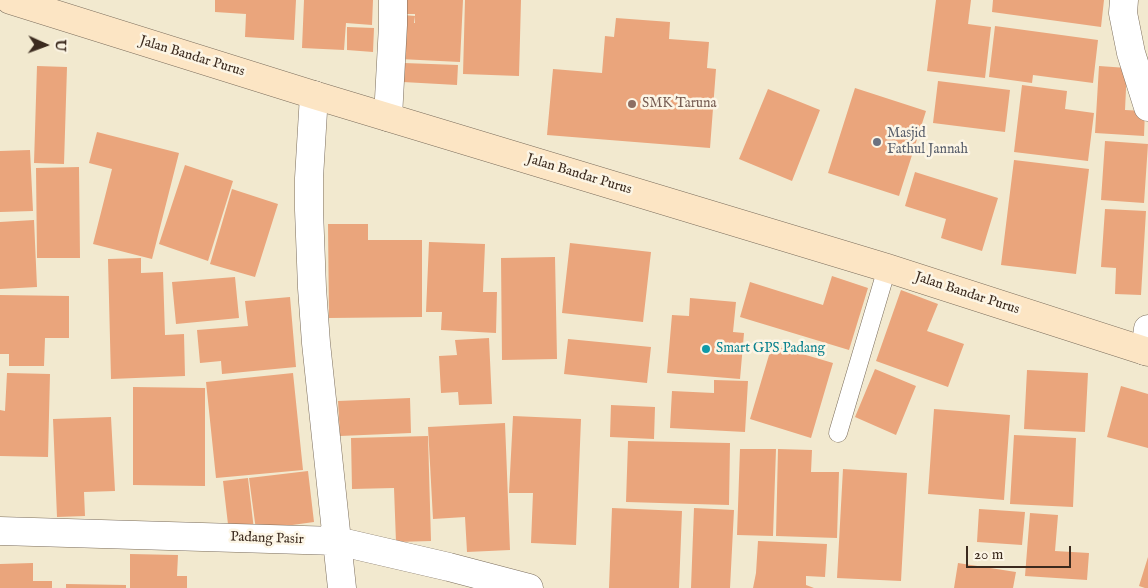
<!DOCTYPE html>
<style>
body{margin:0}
#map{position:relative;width:1148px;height:588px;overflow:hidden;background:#f2e9cf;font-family:"IM FELL English",serif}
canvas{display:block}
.north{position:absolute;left:20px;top:20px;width:50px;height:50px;-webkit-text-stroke:4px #fcf5e5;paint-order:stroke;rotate:92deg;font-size:14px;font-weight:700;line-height:20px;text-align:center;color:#3b2a1e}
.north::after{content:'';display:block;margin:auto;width:18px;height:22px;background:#3b2a1e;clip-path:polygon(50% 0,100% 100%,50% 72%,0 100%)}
.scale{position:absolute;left:966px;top:546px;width:105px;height:22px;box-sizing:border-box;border:2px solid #3b2a1e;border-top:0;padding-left:6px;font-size:15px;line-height:18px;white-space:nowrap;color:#3b2a1e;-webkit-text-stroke:4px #fcf5e5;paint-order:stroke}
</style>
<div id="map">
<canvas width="1148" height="588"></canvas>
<div class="north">U</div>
<div class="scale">20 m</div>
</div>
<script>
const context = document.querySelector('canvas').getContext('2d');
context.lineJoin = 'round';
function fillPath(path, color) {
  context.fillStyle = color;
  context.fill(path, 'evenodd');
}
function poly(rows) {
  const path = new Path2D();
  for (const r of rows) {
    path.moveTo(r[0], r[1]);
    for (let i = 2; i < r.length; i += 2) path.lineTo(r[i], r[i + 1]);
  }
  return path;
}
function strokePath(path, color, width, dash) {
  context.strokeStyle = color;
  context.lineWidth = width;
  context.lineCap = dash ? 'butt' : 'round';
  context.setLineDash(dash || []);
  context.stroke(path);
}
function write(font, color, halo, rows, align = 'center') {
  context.font = font + ' "IM FELL English",serif';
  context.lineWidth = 5;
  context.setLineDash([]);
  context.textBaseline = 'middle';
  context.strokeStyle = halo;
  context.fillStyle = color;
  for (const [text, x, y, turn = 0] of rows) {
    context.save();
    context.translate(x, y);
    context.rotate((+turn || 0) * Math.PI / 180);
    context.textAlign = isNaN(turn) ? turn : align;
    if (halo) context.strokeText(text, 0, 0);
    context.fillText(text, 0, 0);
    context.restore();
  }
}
const building = poly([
 [215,0,296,0,294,40,245,37,246,14,215,12],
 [304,0,373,0,372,25,346,23,344,50,302,48],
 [406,0,463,0,460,62,400,59,403,15,415,16,414,23,415,23,415,13,415,14,406,14],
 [465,0,521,0,519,76,463,74],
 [936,0,971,0,968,24,991,27,985,78,927,71],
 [993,0,1104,0,1101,27,992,12],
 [616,18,670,22,669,39,709,42,707,68,716,69,710,148,547,135,553,69,602,73,605,36,614,37],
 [995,26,1098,40,1093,83,1033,75,1032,83,989,77],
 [347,27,374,28,373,52,347,50],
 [404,63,458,65,457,85,403,82],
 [37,66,67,67,64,164,34,163],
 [1099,66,1127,68,1125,110,1145,111,1144,136,1095,133],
 [938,81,1010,90,1005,132,933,123],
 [1022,85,1067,91,1065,109,1094,113,1088,161,1014,152],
 [855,88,926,111,899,196,828,173],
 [768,89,820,110,792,181,739,159],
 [97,132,179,153,152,259,93,244,112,169,89,163],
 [1105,141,1148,144,1144,203,1101,200],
 [30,150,33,211,0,212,0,151],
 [1014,160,1089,169,1076,274,1001,265],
 [185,165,233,181,208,261,159,244],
 [79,167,80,258,37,258,36,168],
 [915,172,998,198,982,251,941,238,946,219,905,206],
 [232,189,278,204,255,277,210,264],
 [1105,209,1146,211,1141,295,1115,294,1116,268,1101,267],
 [34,220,37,287,0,289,0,222],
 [328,224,368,224,368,240,422,240,422,317,329,318],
 [429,242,485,244,483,292,497,292,496,333,441,330,442,312,426,312],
 [570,243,651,252,643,322,562,313],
 [555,257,557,359,502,360,501,258],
 [141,258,141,273,163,272,165,335,184,334,185,376,111,379,108,259],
 [832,276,868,288,849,350,740,317,750,282,823,305],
 [235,277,239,318,176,324,172,282],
 [901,290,938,304,927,331,964,344,948,387,876,361],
 [0,295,69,296,69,338,45,338,44,366,9,366,9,354,0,354],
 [290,297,296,367,222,374,221,361,200,363,197,330,248,326,245,301],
 [690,298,736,302,733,332,744,333,740,379,667,373,672,315,689,316],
 [489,338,492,404,459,405,458,392,441,393,439,356,457,355,455,340],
 [568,339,651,347,647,383,564,374],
 [772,345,833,363,811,438,750,419],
 [875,369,916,386,896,435,855,417],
 [1027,370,1088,373,1085,432,1024,429],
 [7,373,50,374,48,457,0,456,0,410,5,411],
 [293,373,303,470,216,478,206,382],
 [714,380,748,381,745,432,670,428,672,391,714,393],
 [1121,386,1148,394,1148,448,1107,437],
 [133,387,205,388,205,486,133,485],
 [410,398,411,433,340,436,338,401],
 [611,405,655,407,654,439,610,437],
 [934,409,1010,415,1004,500,928,494],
 [513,416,581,419,576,545,531,543,533,493,509,493],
 [111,417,115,491,84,492,85,516,57,517,53,419],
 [505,423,510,550,467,552,465,517,433,519,428,427],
 [1014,435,1076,438,1073,507,1010,504],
 [428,436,431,541,396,542,394,488,352,489,351,438],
 [628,441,730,443,729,505,626,502],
 [740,449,776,449,773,536,737,535],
 [778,449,812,450,811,472,839,472,837,538,776,536],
 [843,469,907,473,901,581,837,578],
 [308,471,314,522,256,530,249,478],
 [248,478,254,530,229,533,223,481],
 [612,508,682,511,679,588,609,588],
 [694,508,734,510,730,588,691,588],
 [979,509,1025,512,1022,545,977,542],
 [1030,513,1058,515,1055,551,1089,553,1087,580,1025,576],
 [758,541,827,544,825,577,806,576,806,585,814,588,753,588,756,573],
 [130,554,178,555,177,576,187,576,187,588,130,588],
 [1148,557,1148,588,1145,588,1139,586],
 [33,563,33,581,52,581,52,588,0,588,0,564],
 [958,563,1016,572,1013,588,954,588],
 [66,584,126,585,126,588,66,588]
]);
const lane = poly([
 [838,433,887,268]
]);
const street = poly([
 [1124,0,1123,13,1131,53,1148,107],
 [314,95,309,178,309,210,312,288,316,343,342,588],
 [388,117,393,25,393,0],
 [1145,351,1148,329],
 [0,531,337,541,449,567,529,588]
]);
const secondary = poly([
 [10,0,314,95,887,268,1148,352]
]);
const markers = [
 [632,104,5,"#8d6e63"],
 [877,142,5,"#6b7280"],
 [706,349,5,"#0f9aa8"]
];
const streetNames = [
 ["Jalan Bandar Purus",192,57,17],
 ["Jalan Bandar Purus",579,175,17],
 ["Jalan Bandar Purus",967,294,18],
 ["Padang Pasir",267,539,2]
];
const educationNames = [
 ["SMK Taruna",642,104]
];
const worshipNames = [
 ["Masjid",887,134],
 ["Fathul Jannah",887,150]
];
const cultureNames = [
 ["Smart GPS Padang",716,349]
];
fillPath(building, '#eaa57c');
strokePath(lane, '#7b6d5c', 19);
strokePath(street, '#7b6d5c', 29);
strokePath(secondary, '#7b6d5c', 29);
strokePath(lane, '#fff', 18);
strokePath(street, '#fff', 28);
strokePath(secondary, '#fce5c4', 28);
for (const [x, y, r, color] of markers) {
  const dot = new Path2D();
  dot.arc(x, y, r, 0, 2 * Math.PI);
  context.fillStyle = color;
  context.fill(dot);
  strokePath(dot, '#fcf5e5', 2);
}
write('14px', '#3b2a1e', '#fcf5e5', streetNames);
write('14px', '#785e54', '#fcf5e5', educationNames, 'left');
write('14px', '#5b616d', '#fcf5e5', worshipNames, 'left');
write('14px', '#0d838f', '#fcf5e5', cultureNames, 'left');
</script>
